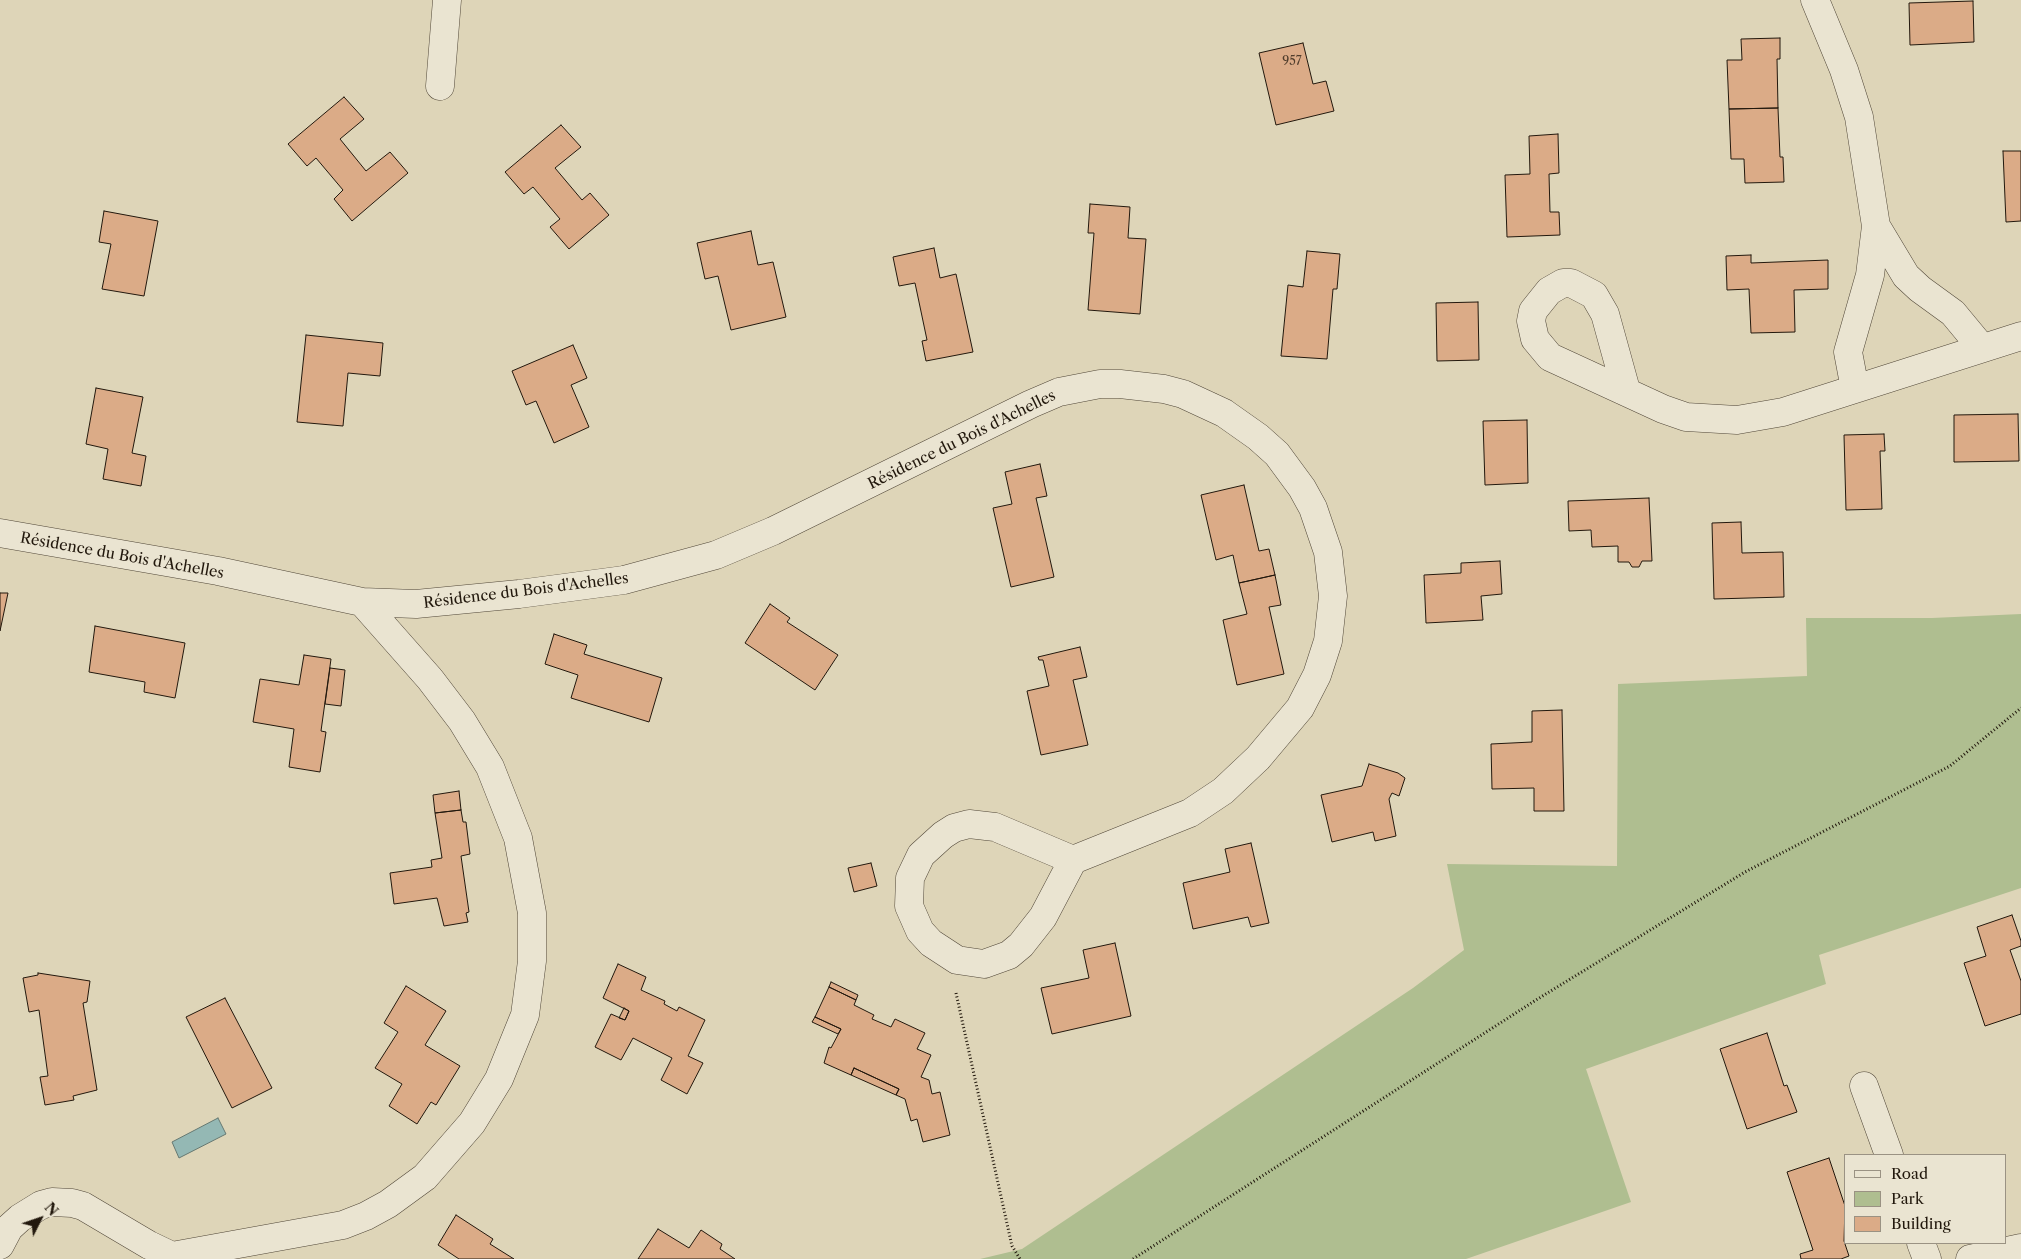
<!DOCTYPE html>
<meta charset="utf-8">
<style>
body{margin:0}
#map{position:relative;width:2021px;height:1259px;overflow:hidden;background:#ded5b8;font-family:"Libre Caslon Text",serif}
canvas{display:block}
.legend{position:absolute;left:1844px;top:1154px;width:162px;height:90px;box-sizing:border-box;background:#eae4d1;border:1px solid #9a9283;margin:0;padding:6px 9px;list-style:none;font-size:15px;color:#22180d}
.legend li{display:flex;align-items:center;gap:10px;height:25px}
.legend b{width:25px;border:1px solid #9a9283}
.north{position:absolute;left:15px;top:1194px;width:50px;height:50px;-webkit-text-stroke:4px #eae4d1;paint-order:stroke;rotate:49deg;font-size:14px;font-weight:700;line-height:20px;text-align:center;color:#22180d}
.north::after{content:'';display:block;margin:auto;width:18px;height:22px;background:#22180d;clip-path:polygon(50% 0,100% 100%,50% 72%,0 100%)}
</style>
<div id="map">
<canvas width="2021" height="1259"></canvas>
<ul class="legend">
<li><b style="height:6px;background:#eae4d1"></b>Road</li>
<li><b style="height:14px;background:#afbe90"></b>Park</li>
<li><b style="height:14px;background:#dbab87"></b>Building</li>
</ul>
<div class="north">N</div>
</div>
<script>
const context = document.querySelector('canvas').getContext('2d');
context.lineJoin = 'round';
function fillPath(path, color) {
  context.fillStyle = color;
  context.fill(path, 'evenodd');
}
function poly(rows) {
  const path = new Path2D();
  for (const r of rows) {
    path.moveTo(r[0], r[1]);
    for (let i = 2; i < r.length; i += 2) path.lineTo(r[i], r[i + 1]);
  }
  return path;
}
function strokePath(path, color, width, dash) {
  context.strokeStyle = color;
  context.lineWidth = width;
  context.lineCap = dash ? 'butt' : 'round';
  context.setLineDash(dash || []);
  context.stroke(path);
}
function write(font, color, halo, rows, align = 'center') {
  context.font = font + ' "Libre Caslon Text",serif';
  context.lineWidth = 5;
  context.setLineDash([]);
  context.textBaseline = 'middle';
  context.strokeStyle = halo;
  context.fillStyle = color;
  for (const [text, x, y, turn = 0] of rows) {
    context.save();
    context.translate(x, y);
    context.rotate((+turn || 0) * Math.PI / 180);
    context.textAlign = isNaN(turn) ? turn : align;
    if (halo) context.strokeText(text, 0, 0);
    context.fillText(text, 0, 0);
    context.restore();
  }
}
const green = poly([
 [2021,614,2021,888,1819,955,1826,984,1586,1069,1631,1202,1466,1259,980,1259,1022,1249,1413,988,1464,950,1447,864,1617,866,1618,684,1807,676,1806,618,1932,618]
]);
const water = poly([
 [218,1118,226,1134,179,1158,172,1142,218,1118]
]);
const building = poly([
 [1973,1,1974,42,1910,45,1909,3,1973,1],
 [1780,38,1780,59,1777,59,1778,108,1729,109,1727,60,1742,60,1741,39,1780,38],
 [1303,43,1313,84,1326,81,1334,111,1276,125,1259,53,1303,43],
 [344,97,364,119,340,139,366,171,390,152,408,173,352,221,334,199,343,190,316,158,307,166,288,144,344,97],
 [1778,108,1780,157,1783,157,1784,182,1745,183,1744,159,1731,159,1729,109,1778,108],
 [561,125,581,147,555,168,582,200,590,193,609,215,569,249,550,227,560,219,533,187,524,194,505,172,561,125],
 [1558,134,1559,173,1549,174,1550,212,1559,212,1560,235,1507,237,1505,175,1530,174,1529,136,1558,134],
 [2003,151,2021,151,2021,221,2006,222,2003,151],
 [1090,204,1130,207,1128,238,1146,239,1140,314,1088,310,1094,233,1088,233,1090,204],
 [104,211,158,221,144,296,102,289,111,244,99,242,104,211],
 [751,231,758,265,773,262,786,317,731,330,718,276,705,279,697,243,751,231],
 [934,248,940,278,956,274,973,352,926,361,922,341,927,340,915,283,899,286,893,257,934,248],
 [1307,251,1340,254,1337,289,1333,289,1327,359,1281,356,1288,285,1303,287,1307,251],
 [1751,255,1751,263,1828,260,1828,289,1794,290,1795,332,1751,333,1749,289,1727,290,1726,256,1751,255],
 [1478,302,1479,360,1437,361,1436,303,1478,302],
 [306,335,383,343,380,376,348,373,343,426,297,422,306,335],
 [573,345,587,378,571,385,589,427,554,443,536,401,526,405,512,371,573,345],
 [96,388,143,397,132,453,146,456,141,486,103,479,108,449,86,444,96,388],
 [2018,414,2019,461,1954,462,1954,415,2018,414],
 [1527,420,1528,483,1485,485,1483,421,1527,420],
 [1884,434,1885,451,1880,451,1882,509,1846,510,1844,435,1884,434],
 [1040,464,1047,496,1036,498,1054,577,1011,587,993,508,1012,504,1005,472,1040,464],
 [1244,485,1259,551,1269,549,1275,575,1239,583,1233,555,1216,560,1201,495,1244,485],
 [1649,498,1652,561,1642,561,1639,567,1632,567,1629,562,1618,562,1618,546,1592,547,1591,530,1569,531,1568,501,1649,498],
 [1741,522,1742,553,1783,552,1784,597,1714,599,1712,523,1741,522],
 [1500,561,1502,594,1481,596,1483,620,1426,623,1424,575,1461,573,1461,563,1500,561],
 [1275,575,1281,605,1269,607,1284,674,1237,685,1223,620,1247,614,1239,583,1275,575],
 [0,593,8,593,0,631,0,593],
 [770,604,790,618,787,622,838,655,815,690,745,643,770,604],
 [95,626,185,643,175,698,144,692,145,682,89,672,95,626],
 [554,634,587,645,584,654,662,678,649,722,571,698,578,675,545,664,554,634],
 [1080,647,1087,677,1073,680,1088,745,1041,755,1027,691,1049,686,1043,660,1039,660,1038,657,1080,647],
 [304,655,331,659,321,731,326,732,320,772,289,767,294,729,253,722,260,679,299,685,304,655],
 [330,668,345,670,341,706,325,704,330,668],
 [1562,710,1564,811,1534,811,1534,788,1492,789,1491,744,1532,742,1532,711,1562,710],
 [1369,764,1398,773,1405,778,1399,796,1392,793,1389,799,1396,836,1375,841,1373,832,1332,842,1321,795,1362,786,1369,764],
 [459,791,461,810,435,813,433,795,459,791],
 [461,810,463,822,466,822,470,854,461,856,469,912,466,913,468,922,444,926,437,898,394,904,390,873,432,867,431,860,442,858,435,813,461,810],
 [1251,843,1269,923,1251,927,1248,917,1193,929,1183,883,1230,872,1225,849,1251,843],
 [871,863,877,886,854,892,848,868,871,863],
 [2012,915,2021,941,2021,946,2010,950,2021,981,2021,1014,1985,1026,1964,963,1986,956,1977,927,2012,915],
 [1115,943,1131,1016,1052,1034,1041,988,1089,978,1083,950,1115,943],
 [618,964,646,977,641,990,665,1001,664,1004,677,1011,679,1007,705,1020,688,1056,703,1063,687,1094,661,1080,672,1058,633,1038,621,1060,595,1047,611,1014,625,1020,629,1011,603,998,618,964],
 [38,973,90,981,87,1002,83,1003,97,1090,73,1096,74,1100,45,1105,40,1077,48,1076,39,1010,29,1012,23,978,38,975,38,973],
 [831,982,858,995,856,1000,829,987,831,982],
 [406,986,446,1011,425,1045,460,1066,436,1105,431,1102,417,1124,389,1106,402,1084,375,1068,398,1032,384,1023,406,986],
 [829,987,856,1000,854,1005,874,1015,872,1019,891,1027,895,1019,925,1033,917,1049,931,1055,921,1077,929,1080,932,1094,940,1092,950,1135,923,1142,917,1119,911,1121,905,1099,896,1095,899,1089,854,1068,851,1075,824,1063,829,1047,831,1048,841,1029,815,1017,829,987],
 [225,998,272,1088,232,1108,186,1017,225,998],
 [624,1008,629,1011,625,1020,619,1018,624,1008],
 [815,1017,841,1029,838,1034,812,1022,815,1017],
 [1767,1033,1784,1086,1787,1085,1797,1112,1747,1129,1720,1049,1767,1033],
 [854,1068,899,1089,896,1095,851,1075,854,1068],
 [1829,1158,1845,1206,1844,1241,1849,1256,1841,1259,1801,1259,1800,1254,1813,1250,1787,1172,1829,1158],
 [456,1215,493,1239,490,1244,514,1259,459,1259,438,1245,456,1215],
 [658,1229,689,1248,701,1230,722,1244,720,1249,735,1259,638,1259,658,1229]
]);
const path = poly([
 [956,993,1012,1246,1020,1259],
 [1133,1259,1536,1000,1745,872,1950,766,2021,708]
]);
const minor = poly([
 [1815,0,1844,70,1859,117,1876,226,1870,275,1848,352,1855,389],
 [440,86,447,0],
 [1876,226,1906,276,1920,289,1953,313,1982,348],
 [1626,390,1605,314,1594,295,1571,283,1563,283,1549,291,1533,311,1531,321,1535,339,1550,357,1663,409,1686,417,1737,420,1783,412,2021,336],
 [0,533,218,571,362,602,416,604,519,594,624,580,716,555,773,531,1031,404,1059,392,1100,384,1120,384,1164,389,1183,394,1224,413,1258,437,1277,454,1302,488,1313,508,1328,552,1333,596,1328,641,1317,675,1300,708,1258,758,1223,791,1190,813,1073,860,1043,917,1021,945,1009,955,984,964,957,960,931,943,920,931,909,906,910,878,921,855,943,835,954,828,969,824,995,827,1073,860],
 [1864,1086,1889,1155],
 [1921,1243,1927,1259],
 [0,1245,9,1228,20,1218,41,1205,52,1202,72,1203,83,1206,149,1245,172,1256,343,1225,366,1216,388,1204,425,1177,472,1123,499,1079,525,1015,532,961,532,913,518,838,490,767,462,721,430,679,362,602],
 [1970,1259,2021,1248]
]);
const numberNames = [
 ["957",1292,62]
];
const streetNames = [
 ["Résidence du Bois d'Achelles",962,440,-26],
 ["Résidence du Bois d'Achelles",122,556,10],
 ["Résidence du Bois d'Achelles",526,591,-7]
];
fillPath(green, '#afbe90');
fillPath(water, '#94b8b4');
strokePath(water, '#667871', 1);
fillPath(building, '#dbab87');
strokePath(building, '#22180d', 1);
strokePath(minor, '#514738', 29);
strokePath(path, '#22180d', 3, [1, 2.5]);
strokePath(minor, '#eae4d1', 28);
write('12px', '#503d2c', null, numberNames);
write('15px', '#22180d', '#eae4d1', streetNames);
</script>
